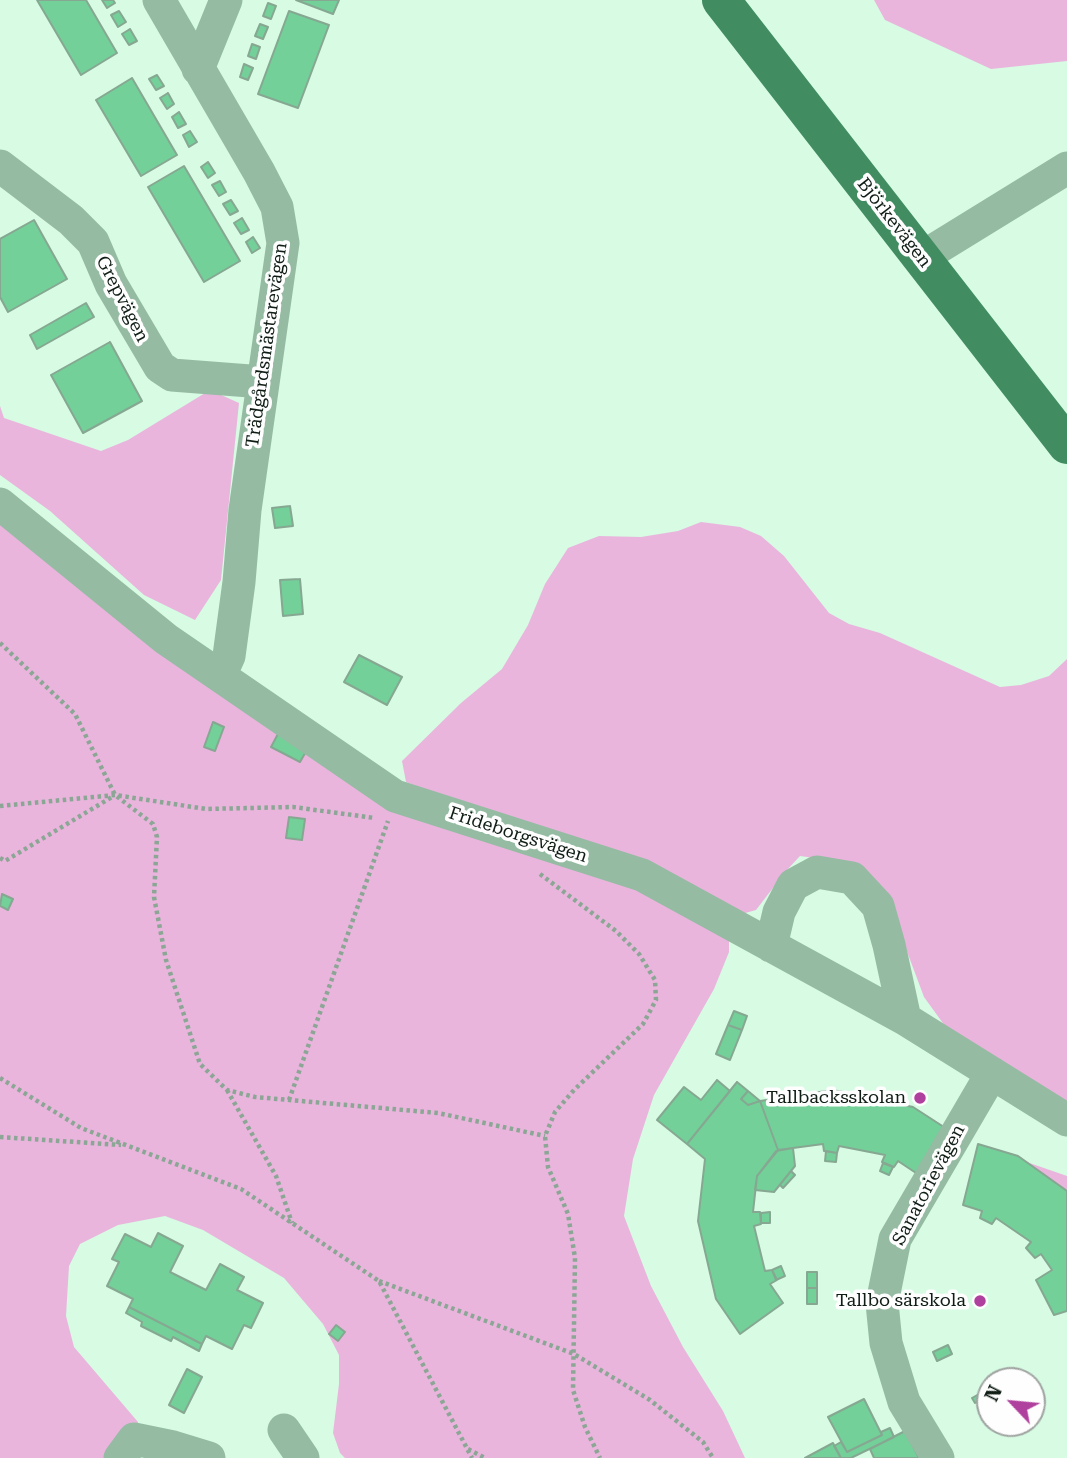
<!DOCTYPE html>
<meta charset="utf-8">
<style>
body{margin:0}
#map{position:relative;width:1067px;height:1458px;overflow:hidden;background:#d7fbe3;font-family:"Roboto Serif",serif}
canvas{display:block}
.north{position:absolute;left:976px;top:1367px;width:70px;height:70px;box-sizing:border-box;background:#fefefe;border:2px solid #9fa4a1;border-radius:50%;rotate:296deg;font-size:19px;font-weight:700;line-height:28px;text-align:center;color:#101d15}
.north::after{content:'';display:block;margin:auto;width:24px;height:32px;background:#b0409d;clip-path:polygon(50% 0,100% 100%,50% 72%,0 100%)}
</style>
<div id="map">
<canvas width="1067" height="1458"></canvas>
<div class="north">N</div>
</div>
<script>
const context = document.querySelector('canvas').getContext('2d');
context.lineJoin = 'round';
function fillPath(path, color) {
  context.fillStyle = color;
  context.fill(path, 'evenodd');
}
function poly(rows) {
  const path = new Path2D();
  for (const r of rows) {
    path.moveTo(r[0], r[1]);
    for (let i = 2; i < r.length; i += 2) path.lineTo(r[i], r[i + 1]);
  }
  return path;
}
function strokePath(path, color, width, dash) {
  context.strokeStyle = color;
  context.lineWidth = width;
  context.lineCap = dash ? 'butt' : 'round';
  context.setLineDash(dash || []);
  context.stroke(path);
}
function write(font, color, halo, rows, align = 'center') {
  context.font = font + ' "Roboto Serif",serif';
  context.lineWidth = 7;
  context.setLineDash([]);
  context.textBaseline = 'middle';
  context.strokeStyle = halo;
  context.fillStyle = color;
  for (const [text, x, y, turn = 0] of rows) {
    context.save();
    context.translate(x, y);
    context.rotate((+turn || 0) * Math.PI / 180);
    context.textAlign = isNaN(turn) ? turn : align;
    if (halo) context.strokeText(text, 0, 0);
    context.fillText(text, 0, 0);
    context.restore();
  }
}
const green = poly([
 [874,0,1067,0,1067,61,991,69,885,20],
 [210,390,239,403,221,580,195,620,144,595,50,511,0,475,0,406,4,418,101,451,128,440],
 [0,520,304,746,649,888,729,935,729,952,714,989,654,1095,633,1159,624,1216,651,1286,683,1347,723,1411,745,1458,345,1458,340,1453,333,1433,339,1384,339,1355,323,1324,284,1278,203,1230,165,1216,118,1225,80,1244,69,1266,66,1316,74,1347,138,1422,137,1451,133,1458,0,1458],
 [701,522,740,527,761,536,784,556,829,613,849,624,880,633,1000,687,1021,685,1049,676,1067,659,1067,1105,945,1026,924,997,887,898,830,860,800,856,786,871,756,910,738,915,406,782,402,761,461,703,502,669,528,625,545,584,568,548,599,536,641,537,678,531],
 [1018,1159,1067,1176,1067,1205]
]);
const building = poly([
 [37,0,86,0,117,53,81,75,37,0],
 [102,0,113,0,115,3,107,8,102,0],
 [296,0,339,0,333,14,296,0],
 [268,3,276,6,271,19,263,16,268,3],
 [119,11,126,22,118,27,111,15,119,11],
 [289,11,329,25,298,108,258,94,289,11],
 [260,24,268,27,263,39,255,36,260,24],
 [130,29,137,41,129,45,122,34,130,29],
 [252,44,260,47,256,59,248,56,252,44],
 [244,64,253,68,248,80,240,77,244,64],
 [157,75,164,86,156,90,149,79,157,75],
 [132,78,177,155,141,176,96,100,132,78],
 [168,93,174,104,167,109,160,98,168,93],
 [179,112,186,124,178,128,172,117,179,112],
 [190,131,197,142,189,147,183,135,190,131],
 [208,162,215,173,208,178,201,167,208,162],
 [184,166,240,261,204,282,148,187,184,166],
 [220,181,226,192,219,196,212,185,220,181],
 [231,200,238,211,230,215,223,204,231,200],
 [242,218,249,230,241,234,234,223,242,218],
 [34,220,67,279,8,312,0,297,0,239,34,220],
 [253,237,260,248,252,253,246,242,253,237],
 [86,303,94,317,37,349,30,335,86,303],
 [110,342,142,401,83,433,51,375,110,342],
 [290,506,293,526,275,528,272,508,290,506],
 [300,579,303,614,283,616,280,580,300,579],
 [359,655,402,677,387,705,344,682,359,655],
 [213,722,224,727,215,751,204,747,213,722],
 [279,732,308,748,300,762,271,747,279,732],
 [289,817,305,819,302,840,286,838,289,817],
 [2,894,13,899,8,910,0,906,2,894],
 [734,1011,747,1016,742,1030,728,1025,734,1011],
 [728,1025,742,1030,730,1060,716,1054,728,1025],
 [717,1080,730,1091,687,1144,657,1120,684,1087,701,1100,717,1080],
 [737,1082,748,1091,741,1099,748,1105,760,1101,778,1150,757,1176,753,1212,760,1212,761,1224,754,1226,765,1271,772,1270,777,1280,770,1284,783,1303,740,1334,716,1299,698,1221,705,1159,687,1144,737,1082],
 [833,1090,913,1107,947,1129,916,1173,898,1161,894,1167,882,1162,885,1155,839,1146,837,1153,824,1151,823,1144,778,1150,760,1101,833,1090],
 [748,1091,760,1101,748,1105,741,1099,748,1091],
 [978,1144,1018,1156,1067,1191,1067,1311,1054,1315,1036,1280,1052,1270,1041,1254,1035,1258,1026,1248,1031,1242,996,1218,992,1224,980,1218,982,1211,963,1205,978,1144],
 [793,1148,795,1166,774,1192,755,1190,757,1176,776,1151,793,1148],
 [826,1151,837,1153,836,1162,825,1161,826,1151],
 [883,1163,893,1167,889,1175,880,1171,883,1163],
 [791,1171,795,1175,783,1188,780,1185,791,1171],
 [770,1212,770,1223,761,1223,761,1213,770,1212],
 [158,1233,183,1246,170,1272,206,1290,220,1264,244,1277,237,1290,263,1303,251,1328,244,1325,232,1349,206,1336,202,1344,129,1307,133,1299,107,1286,119,1262,112,1259,125,1234,151,1247,158,1233],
 [781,1266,785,1276,776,1280,772,1270,781,1266],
 [807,1272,817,1272,817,1288,807,1288,807,1272],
 [807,1288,817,1288,817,1304,807,1304,807,1288],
 [129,1307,202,1344,199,1351,173,1337,171,1341,141,1326,142,1322,126,1313,129,1307],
 [336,1325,345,1332,338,1341,329,1334,336,1325],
 [948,1345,952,1354,937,1361,933,1352,948,1345],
 [187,1369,202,1377,184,1413,169,1405,187,1369],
 [988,1389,990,1394,975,1403,972,1398,988,1389],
 [864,1399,882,1435,847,1452,828,1417,864,1399],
 [890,1428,894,1437,851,1458,841,1458,834,1446,841,1442,847,1452,882,1435,881,1432,890,1428],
 [905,1431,919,1458,874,1458,870,1449,905,1431],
 [833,1443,841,1458,805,1458,833,1443]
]);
const path = poly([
 [0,643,75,714,115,795,153,824,157,837,154,897,166,960,200,1064,227,1090,255,1097,438,1113,545,1136],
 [0,806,115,795,206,809,293,807,375,818],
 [0,858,5,861,112,797],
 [540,874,616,931,639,954,655,980,656,1000,643,1024,574,1090,555,1112,545,1136,548,1167,568,1214,575,1258,573,1390,585,1427,600,1458],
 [0,1078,81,1128,241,1189,379,1281,472,1458],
 [227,1090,276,1176,292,1223],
 [289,1100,388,821],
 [0,1137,121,1145],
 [379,1281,574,1354,650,1400,703,1442,713,1458],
 [468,1449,485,1458]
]);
const minor = poly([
 [159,0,259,172,277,207,283,243,245,510,239,582,229,656,220,676],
 [198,69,226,0],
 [0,166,71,220,93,242,111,284,160,367,172,375,263,382],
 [921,258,1067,168],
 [0,504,166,639,395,796,642,875,905,1019,1067,1120],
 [771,946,779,912,793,885,817,872,852,878,878,906,889,945,905,1019],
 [284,1430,303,1458],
 [120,1458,134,1439,173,1447,209,1458],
 [938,1458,904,1402,886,1343,882,1303,895,1239,992,1073]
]);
const major = poly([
 [721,0,1067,445]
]);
const markers = [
 [920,1098,7,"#b0409d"],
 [980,1301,7,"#b0409d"]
];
const streetNames = [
 ["Björkevägen",894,223,52],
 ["Grepvägen",122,299,63],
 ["Trädgårdsmästarevägen",267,345,-82],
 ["Frideborgsvägen",518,835,18],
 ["Sanatorievägen",929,1185,-62]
];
const poiNames = [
 ["Tallbacksskolan",906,1098],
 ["Tallbo särskola",966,1301]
];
fillPath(green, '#e9b5dd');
fillPath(building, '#73d099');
strokePath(building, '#86a791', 2);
strokePath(path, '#8ba694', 4.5, [3.5, 3.5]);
strokePath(minor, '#95bba2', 33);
strokePath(major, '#418d61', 38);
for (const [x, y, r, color] of markers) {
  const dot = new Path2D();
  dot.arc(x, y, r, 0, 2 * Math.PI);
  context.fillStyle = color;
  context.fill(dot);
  strokePath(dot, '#fefefe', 2.5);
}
write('18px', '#101d15', '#fefefe', streetNames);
write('18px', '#101d15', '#fefefe', poiNames, 'right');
</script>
